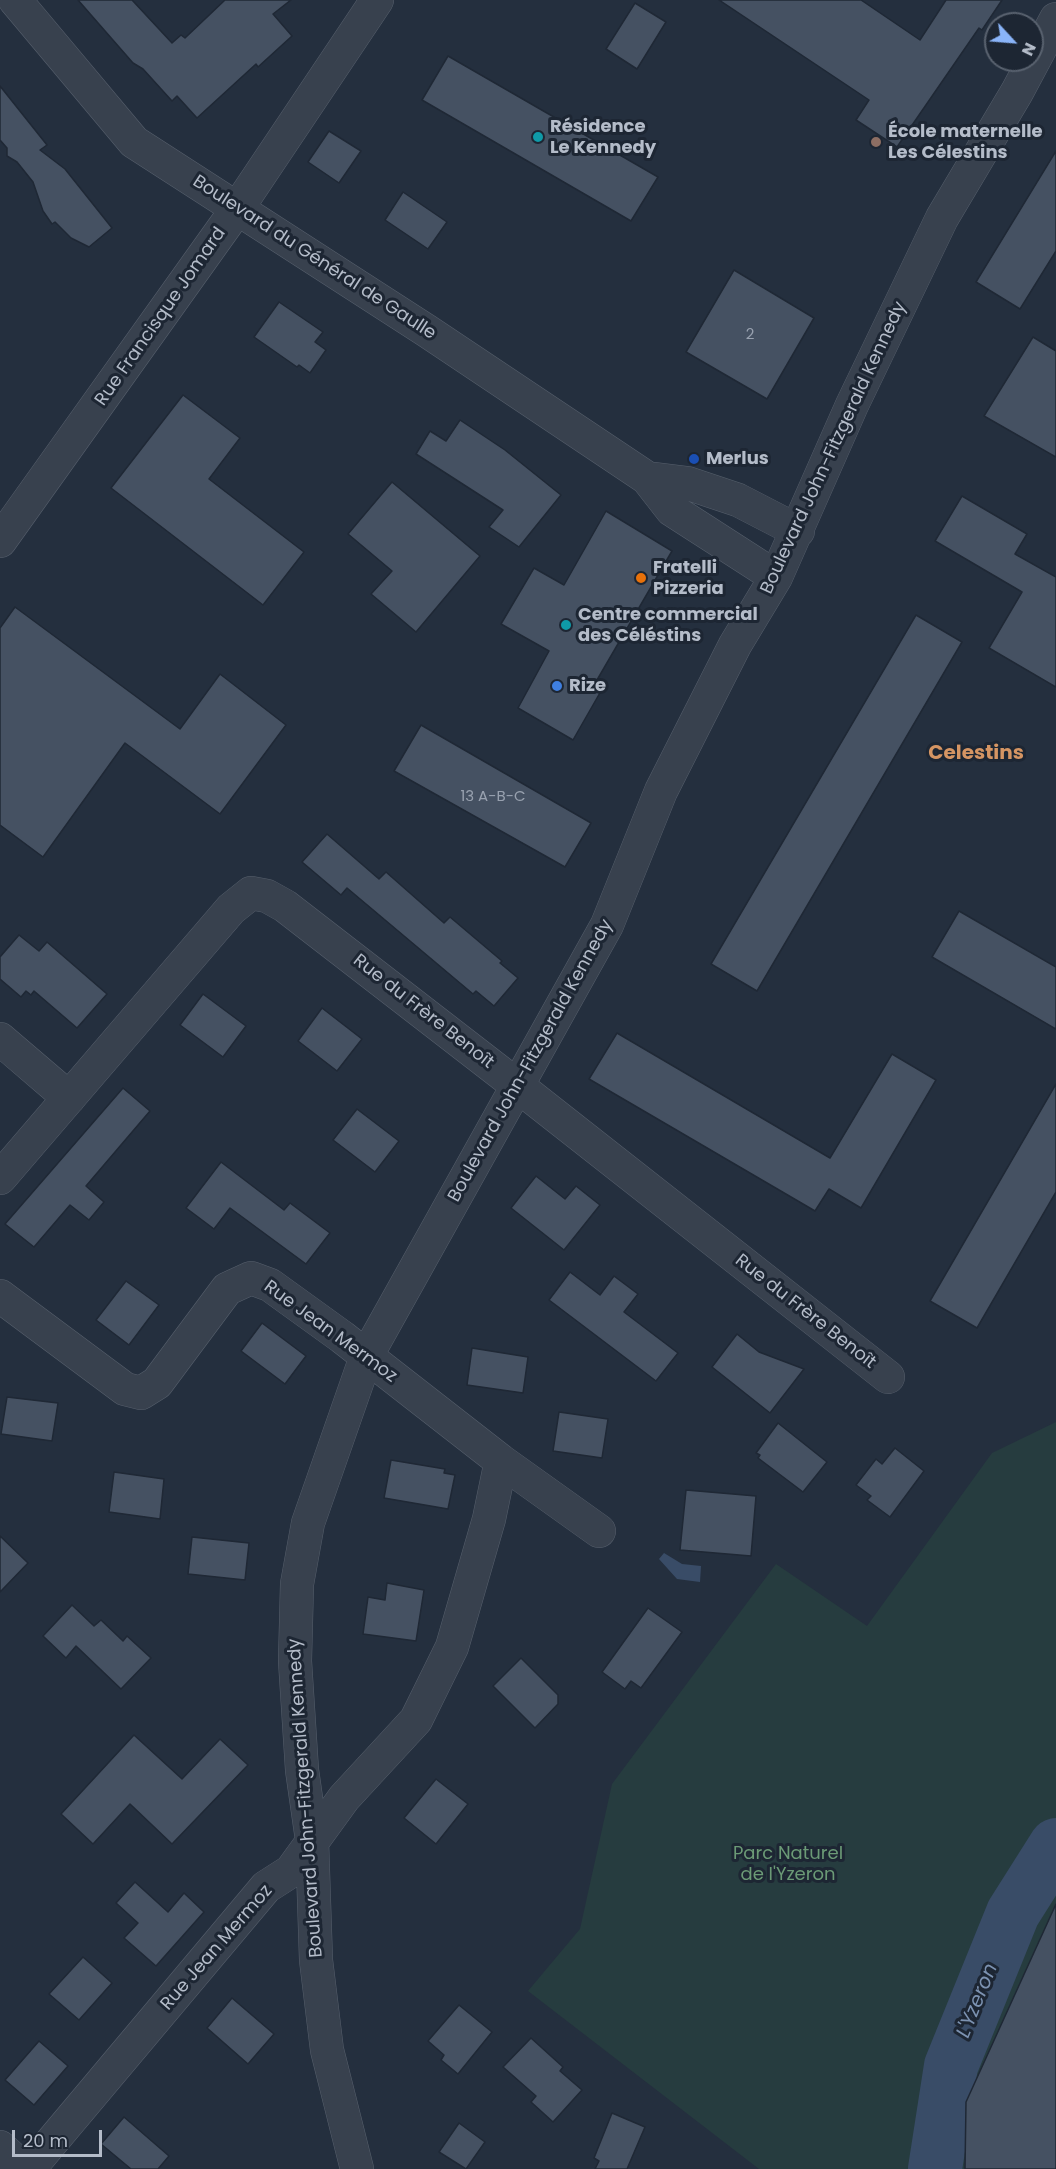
<!DOCTYPE html>
<meta charset="utf-8">
<style>
body{margin:0}
#map{position:relative;width:1056px;height:2169px;overflow:hidden;background:#242f3e;font-family:Poppins,sans-serif}
canvas{display:block}
.north{position:absolute;left:984px;top:12px;width:60px;height:60px;box-sizing:border-box;background:#1d2633;border:2px solid #59626f;border-radius:50%;rotate:116deg;font-size:16px;font-weight:700;line-height:24px;text-align:center;color:#b4bcc9}
.north::after{content:'';display:block;margin:auto;width:21px;height:27px;background:#8ab4f8;clip-path:polygon(50% 0,100% 100%,50% 72%,0 100%)}
.scale{position:absolute;left:12px;top:2130px;width:90px;height:27px;box-sizing:border-box;border:3px solid #b4bcc9;border-top:0;padding-left:8px;font-size:18px;line-height:21px;white-space:nowrap;color:#b4bcc9;-webkit-text-stroke:4px #1d2633;paint-order:stroke}
</style>
<div id="map">
<canvas width="1056" height="2169"></canvas>
<div class="north">N</div>
<div class="scale">20 m</div>
</div>
<script>
const context = document.querySelector('canvas').getContext('2d');
context.lineJoin = 'round';
function fillPath(path, color) {
  context.fillStyle = color;
  context.fill(path, 'evenodd');
}
function poly(rows) {
  const path = new Path2D();
  for (const r of rows) {
    path.moveTo(r[0], r[1]);
    for (let i = 2; i < r.length; i += 2) path.lineTo(r[i], r[i + 1]);
  }
  return path;
}
function strokePath(path, color, width, dash) {
  context.strokeStyle = color;
  context.lineWidth = width;
  context.lineCap = dash ? 'butt' : 'round';
  context.setLineDash(dash || []);
  context.stroke(path);
}
function write(font, color, halo, rows, align = 'center') {
  context.font = font + ' Poppins,sans-serif';
  context.lineWidth = 6;
  context.setLineDash([]);
  context.textBaseline = 'middle';
  context.strokeStyle = halo;
  context.fillStyle = color;
  for (const [text, x, y, turn = 0] of rows) {
    context.save();
    context.translate(x, y);
    context.rotate((+turn || 0) * Math.PI / 180);
    context.textAlign = isNaN(turn) ? turn : align;
    if (halo) context.strokeText(text, 0, 0);
    context.fillText(text, 0, 0);
    context.restore();
  }
}
const green = poly([
 [1056,1422,1056,1904,966,2102,966,2169,759,2169,528,1991,580,1929,612,1784,776,1564,867,1626,992,1453]
]);
const water = poly([
 [664,1553,682,1564,701,1566,700,1582,677,1579,659,1559]
]);
const river = poly([
 [935,2169,951,2066,1013,1913,1056,1845]
]);
const building = poly([
 [78,0,132,0,172,43,181,35,185,38,225,0,291,0,273,14,292,36,258,67,256,64,197,118,177,96,172,101,143,69,133,63,78,0],
 [719,0,861,0,920,40,946,0,1002,0,982,30,979,28,897,147,856,120,869,100,719,0],
 [635,3,666,22,637,69,606,49,635,3],
 [448,56,658,177,631,221,422,100,448,56],
 [0,86,47,145,40,150,65,169,112,228,89,247,71,238,55,222,52,224,43,211,33,182,17,162,7,156,7,148,0,140,0,86],
 [329,131,361,151,339,183,308,162,329,131],
 [1056,151,1056,251,1020,309,976,282,1056,151],
 [403,192,447,222,428,249,385,220,403,192],
 [734,270,814,318,767,399,686,352,734,270],
 [279,302,323,332,315,342,326,350,310,373,299,365,297,367,254,337,279,302],
 [1033,337,1056,351,1056,457,984,416,1033,337],
 [183,395,240,438,209,479,304,552,263,605,111,488,183,395],
 [460,420,505,450,561,495,519,547,489,527,503,510,416,454,430,431,446,441,460,420],
 [392,482,480,556,416,632,371,594,392,571,348,534,392,482],
 [962,496,1027,534,1015,554,1056,577,1056,687,989,648,1022,592,935,541,962,496],
 [606,511,672,551,597,680,605,684,573,740,518,708,549,651,501,624,534,568,564,585,606,511],
 [15,607,180,729,220,674,286,725,220,814,125,743,43,857,0,825,0,628,15,607],
 [916,615,962,642,757,991,711,964,916,615],
 [421,725,591,823,565,867,394,771,421,725],
 [327,834,379,879,386,872,444,923,450,917,502,961,500,963,518,978,494,1006,476,991,473,994,347,888,341,895,302,862,327,834],
 [959,911,1056,967,1056,1029,932,957,959,911],
 [19,935,39,951,47,942,107,994,77,1028,34,991,31,995,26,991,21,997,0,979,0,957,19,935],
 [203,994,246,1026,223,1057,180,1025,203,994],
 [322,1008,362,1039,337,1071,298,1041,322,1008],
 [617,1033,830,1158,892,1054,936,1080,861,1208,829,1189,815,1211,589,1079,617,1033],
 [1056,1084,1056,1192,977,1328,930,1301,1056,1084],
 [123,1088,150,1111,86,1186,104,1202,89,1220,70,1205,34,1247,5,1224,123,1088],
 [357,1109,399,1141,375,1172,333,1140,357,1109],
 [221,1162,284,1210,290,1203,330,1233,306,1264,230,1208,214,1229,186,1208,221,1162],
 [536,1176,565,1199,576,1186,600,1205,564,1250,511,1208,536,1176],
 [570,1272,600,1295,614,1276,638,1294,624,1312,678,1353,656,1381,549,1300,570,1272],
 [126,1281,159,1305,129,1345,96,1320,126,1281],
 [262,1323,306,1356,285,1384,241,1351,262,1323],
 [737,1334,759,1352,804,1369,770,1413,712,1367,737,1334],
 [472,1348,528,1357,523,1393,467,1385,472,1348],
 [7,1397,58,1403,52,1441,1,1434,7,1397],
 [559,1412,608,1419,602,1458,553,1451,559,1412],
 [778,1423,827,1462,803,1492,758,1458,760,1455,756,1453,778,1423],
 [895,1448,924,1471,890,1517,867,1500,871,1496,856,1485,876,1459,882,1464,895,1448],
 [391,1460,445,1469,444,1473,455,1475,448,1509,384,1498,391,1460],
 [114,1472,164,1479,160,1519,109,1512,114,1472],
 [686,1490,756,1496,751,1556,680,1550,686,1490],
 [0,1536,28,1563,0,1592,0,1536],
 [192,1537,249,1543,245,1580,188,1574,192,1537],
 [387,1583,424,1590,416,1641,363,1634,368,1597,385,1600,387,1583],
 [72,1605,94,1626,101,1620,123,1641,127,1636,151,1658,121,1689,76,1646,66,1658,43,1636,72,1605],
 [648,1608,682,1632,641,1688,631,1681,625,1689,602,1672,648,1608],
 [521,1658,558,1695,558,1704,535,1728,493,1686,521,1658],
 [134,1735,182,1779,220,1739,248,1765,172,1844,130,1804,93,1844,61,1814,134,1735],
 [436,1779,468,1804,436,1844,404,1818,436,1779],
 [135,1882,168,1912,184,1893,204,1912,156,1966,124,1938,138,1923,116,1903,135,1882],
 [1056,1904,1056,2169,965,2169,966,2102,1056,1904],
 [83,1957,112,1983,79,2020,49,1994,83,1957],
 [232,1998,274,2034,248,2064,207,2028,232,1998],
 [459,2005,492,2032,458,2074,441,2060,444,2055,428,2041,459,2005],
 [531,2038,563,2067,560,2071,582,2090,553,2122,531,2102,536,2096,503,2067,531,2038],
 [39,2041,68,2066,34,2105,5,2080,39,2041],
 [612,2113,645,2127,627,2169,595,2169,599,2161,594,2158,612,2113],
 [124,2117,169,2156,158,2169,131,2169,101,2144,124,2117],
 [459,2123,485,2142,466,2169,439,2152,459,2123]
]);
const minor = poly([
 [15,0,134,142,427,331,647,478,672,510,776,577],
 [647,478,687,483,738,500,798,531],
 [0,541,237,209,377,0],
 [0,1039,69,1098],
 [0,1178,231,909,251,893,267,896,285,906,519,1087,888,1377],
 [0,1296,125,1389,141,1393,157,1383,227,1289,251,1278,270,1285,342,1337,501,1461,599,1531],
 [0,2147,24,2169],
 [29,2169,266,1887,291,1871,344,1798,416,1720,452,1647,489,1519,501,1461],
 [357,2169,327,2050,316,1960,312,1840,302,1770,295,1661,297,1584,308,1523,366,1357,607,925,661,791,735,645,776,577,852,405,942,218,1017,92,1056,19]
]);
const markers = [
 [538,137,6,"#0f9aa8"],
 [876,142,6,"#8d6e63"],
 [694,459,6,"#1a4fb4"],
 [641,578,6,"#e8710a"],
 [566,625,6,"#0f9aa8"],
 [557,686,6,"#3f7fe0"]
];
const numberNames = [
 ["2",750,335],
 ["13 A-B-C",493,797]
];
const poiNames = [
 ["Résidence",550,127],
 ["Le Kennedy",550,148],
 ["École maternelle",888,132],
 ["Les Célestins",888,153],
 ["Merlus",706,459],
 ["Fratelli",653,568],
 ["Pizzeria",653,589],
 ["Centre commercial",578,615],
 ["des Céléstins",578,636],
 ["Rize",569,686]
];
const streetNames = [
 ["Boulevard du Général de Gaulle",314,258,33],
 ["Rue Francisque Jomard",161,317,-55],
 ["Boulevard John-Fitzgerald Kennedy",834,448,-65],
 ["Rue du Frère Benoît",423,1012,38],
 ["Boulevard John-Fitzgerald Kennedy",531,1061,-61],
 ["Rue du Frère Benoît",805,1312,38],
 ["Rue Jean Mermoz",330,1332,36],
 ["Boulevard John-Fitzgerald Kennedy",306,1798,-94],
 ["Rue Jean Mermoz",217,1948,-49]
];
const parkNames = [
 ["Parc Naturel",788,1854],
 ["de l'Yzeron",788,1875]
];
const neighbourhoodNames = [
 ["Celestins",976,754]
];
const waterNames = [
 ["L'Yzeron",978,2001,-68]
];
fillPath(green, '#263c3f');
fillPath(water, '#394c67');
strokePath(river, '#394c67', 54);
fillPath(building, '#455162');
strokePath(building, '#1f2835', 1.5);
strokePath(minor, '#565f6c', 34);
strokePath(minor, '#38414e', 33);
for (const [x, y, r, color] of markers) {
  const dot = new Path2D();
  dot.arc(x, y, r, 0, 2 * Math.PI);
  context.fillStyle = color;
  context.fill(dot);
  strokePath(dot, '#1d2633', 2);
}
write('15px', '#98a1af', null, numberNames);
write('bold 18px', '#b4bcc9', '#1d2633', poiNames, 'left');
write('18px', '#b4bcc9', '#1d2633', streetNames);
write('18px', '#6b9a76', '#1d2633', parkNames);
write('bold 20px', '#d59563', '#1d2633', neighbourhoodNames);
write('italic 20px', '#7c92b1', '#1d2633', waterNames);
</script>
